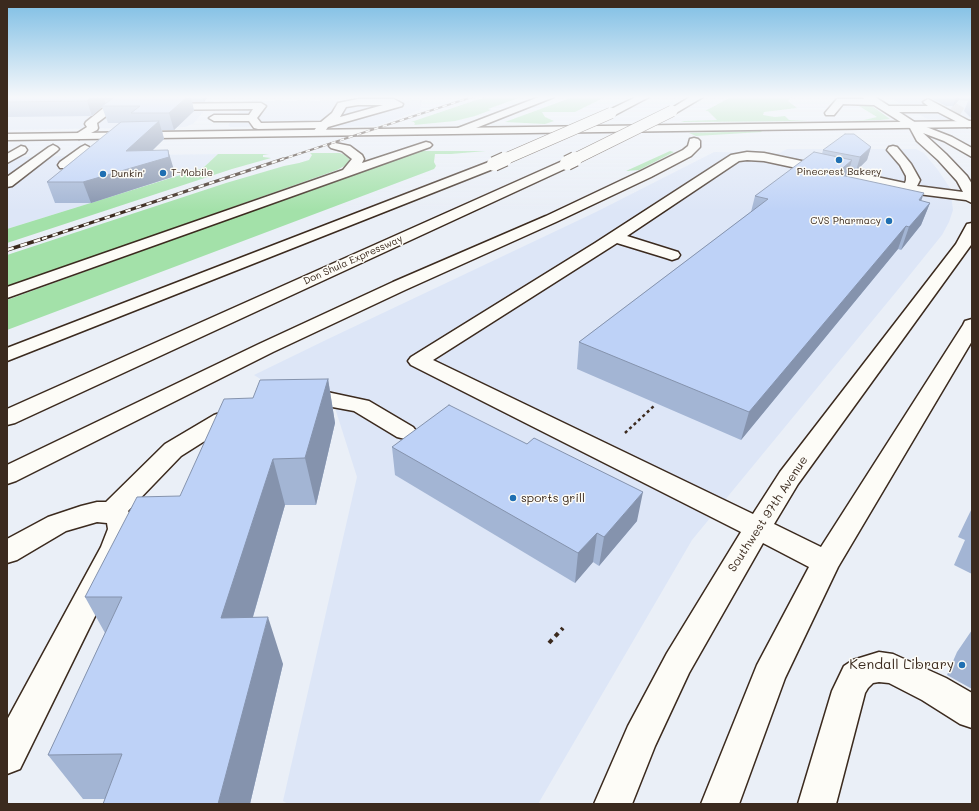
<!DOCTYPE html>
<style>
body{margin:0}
#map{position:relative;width:979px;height:811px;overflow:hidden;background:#eaeff7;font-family:Mali,sans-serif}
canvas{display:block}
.frame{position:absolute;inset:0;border:8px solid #3b2a1e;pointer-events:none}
</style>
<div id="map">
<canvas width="979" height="811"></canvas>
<div class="frame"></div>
</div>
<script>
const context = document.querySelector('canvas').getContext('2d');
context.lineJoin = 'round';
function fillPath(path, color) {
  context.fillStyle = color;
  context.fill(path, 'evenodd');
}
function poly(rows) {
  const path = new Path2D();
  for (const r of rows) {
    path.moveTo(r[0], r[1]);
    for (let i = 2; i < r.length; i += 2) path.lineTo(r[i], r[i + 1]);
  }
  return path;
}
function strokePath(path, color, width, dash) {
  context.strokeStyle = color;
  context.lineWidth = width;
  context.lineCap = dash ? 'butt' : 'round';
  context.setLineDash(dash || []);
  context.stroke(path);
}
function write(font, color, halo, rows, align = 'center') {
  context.font = font + ' Mali,sans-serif';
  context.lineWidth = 3;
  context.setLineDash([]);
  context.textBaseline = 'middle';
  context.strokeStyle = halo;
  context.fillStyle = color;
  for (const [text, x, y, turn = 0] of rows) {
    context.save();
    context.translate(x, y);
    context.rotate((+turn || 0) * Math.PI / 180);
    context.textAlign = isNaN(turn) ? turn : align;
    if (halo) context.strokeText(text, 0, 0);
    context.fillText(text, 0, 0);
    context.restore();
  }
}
const built = poly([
 [889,97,972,97,972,119,927,119],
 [422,100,420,110,377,126,235,127,230,127,228,125,248,101],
 [213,101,193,124,185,127,7,130,7,103],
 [787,149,916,149,924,153,938,170,950,188,953,210,949,222,942,235,896,292,692,540,538,804,288,804,283,801,357,477,335,408,283,393,254,375,328,339,596,212,714,152,780,153],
 [218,154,203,168,7,229,7,157]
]);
const green = poly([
 [485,97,521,97,488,109,491,110,475,116,455,121,414,125,415,124,414,122,411,122],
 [573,97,605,97,575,112,542,112,545,117,554,121,545,124,505,122],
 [731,97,792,97,788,101,797,108,764,112,763,115,775,117,785,116,789,120,808,121,681,122,684,121,717,120,708,111,705,111],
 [854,103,872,106,890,119,880,120,844,121,864,120,877,117],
 [761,131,762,132,696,136,689,133],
 [417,151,486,151,451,154,435,154,434,162,436,166,434,169,7,330,7,300],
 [670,151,674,152,639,170,626,171],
 [310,153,340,153,347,156,350,160,348,164,337,170,7,287,7,255,226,183,284,166,299,163,309,160,312,155],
 [218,154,269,154,263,155,263,157,271,158,232,169,7,243,7,229,203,168]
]);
const minorTunnel = poly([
 [952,107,965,115]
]);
const pathFar1 = poly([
 [625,433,655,405]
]);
const path = poly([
 [549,643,563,628]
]);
const minor = poly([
 [863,97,875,97,889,106,928,106,923,102,928,99,971,122,972,125,967,127,938,112,899,112,916,123,952,137,972,148,972,157,944,141,923,133,946,154,967,176,972,184,972,203,966,200,918,194,764,161,747,160,739,161,627,236,678,252,680,255,678,258,672,260,666,258,617,243,433,360,753,514,780,472,956,244,967,224,972,223,971,245,798,484,774,524,821,547,963,325,965,321,972,319,972,341,838,567,785,678,739,804,701,804,757,665,809,567,763,543,689,673,655,746,632,804,594,804,628,726,667,653,741,532,411,365,408,361,411,357,595,243,731,155,747,152,764,153,905,183,906,180,906,176,900,165,887,150,889,147,893,146,897,147,911,164,920,180,917,186,963,192,957,181,938,160,917,141,910,128,874,105,843,104,834,115,826,115,825,113,837,99,864,99,863,97],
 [358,99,394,99,403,104,402,106,328,127,323,134,319,135,313,132,316,128,258,129,254,128,249,121,214,121,209,118,214,115,249,115,253,109,143,110,120,108,114,110,97,123,98,128,97,130,79,139,73,136,87,127,85,124,86,122,106,106,120,102,143,104,261,103,266,106,257,118,261,123,321,122,332,113,338,103,358,99],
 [358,105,383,105,340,117,346,107,358,105],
 [53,145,57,147,59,149,57,151,12,186,7,187,7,177,49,147,53,145],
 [85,145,89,147,91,149,89,151,68,168,60,168,58,165,60,162,81,147,85,145],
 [21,146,25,147,27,150,25,153,7,163,7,154,21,146],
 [301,392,327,392,369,401,413,427,417,432,413,437,405,439,397,437,354,411,327,406,301,406,293,404,290,399,293,394,301,392],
 [237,407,245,409,248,414,245,419,230,425,181,456,128,511,133,519,134,529,129,547,20,769,7,774,7,720,101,547,108,529,107,523,97,522,66,531,17,560,7,563,7,539,48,517,81,506,97,502,106,502,165,444,214,415,237,407],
 [879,652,893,654,904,659,946,678,972,693,972,728,960,724,922,700,889,683,879,682,873,683,868,688,865,693,836,804,798,804,832,691,844,666,853,660,879,652]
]);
const major = poly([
 [972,121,972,127,7,140,7,134,972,121]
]);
const highway = poly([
 [539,97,554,97,466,132,462,133,456,130,458,128,539,97],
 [636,97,649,97,615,115,607,115,606,113,607,111,636,97],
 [690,97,703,97,676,113,668,113,667,111,690,97],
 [694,138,698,139,700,141,700,147,691,156,651,177,556,222,405,290,273,352,16,481,7,484,7,465,259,344,393,282,546,216,641,171,683,150,688,146,690,139,694,138],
 [426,142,430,143,432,145,430,147,7,298,7,287,343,170,352,159,342,151,331,148,329,146,331,144,335,143,350,146,362,155,364,159,362,163,426,142],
 [567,159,571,160,573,163,571,166,15,423,7,425,7,409,567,159],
 [494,160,498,161,500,164,498,167,7,361,7,348,494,160]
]);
const railFar2 = poly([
 [280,160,472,97]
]);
const railFar1 = poly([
 [42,239,283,159]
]);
const rail = poly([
 [7,250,45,238]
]);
const highwayBridgeFar1 = poly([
 [503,160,611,113],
 [573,160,672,111]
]);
const highwayBridge = poly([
 [567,163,575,159],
 [494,164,505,159]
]);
const wall = poly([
 [7,97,208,97,204,102,192,102,194,111,174,130,162,130,164,139,153,150,174,170,175,176,91,203,55,203,47,182,119,123,108,123,102,107,92,116,7,117],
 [929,97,972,97,972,119,964,111,968,101,959,100,953,106,946,106],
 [871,147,867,160,856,171,849,170,847,176,922,201,930,203,921,225,901,250,898,249,741,440,577,369,579,342,751,212,755,196,822,154,823,150],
 [328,379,335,423,316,505,285,505,253,617,283,664,250,804,103,804,105,799,83,799,48,755,105,633,85,597,180,496,253,398],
 [392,447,637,521,599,566,593,562,575,583,395,475],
 [972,508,972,574,954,565,965,540,958,537],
 [972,630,972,689,947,675,957,652]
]);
const shadedWall = poly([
 [91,97,119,97,113,98,104,99,106,105,102,106,102,107,92,116,87,101],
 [187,97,191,97,194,111,174,130,169,113],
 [202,97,208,97,204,102],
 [956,97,960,97,959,100,953,106],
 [159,121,164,139,136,166,168,150,174,170,175,176,91,203,83,182],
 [871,147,867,160,856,171,860,157],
 [852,160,846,180,836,174],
 [924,193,916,215,919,200],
 [930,203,921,225,901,250,909,227],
 [906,226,898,249,741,440,749,412],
 [328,379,335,423,316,505,305,458],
 [273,459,285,505,239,665,221,618],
 [643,492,637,521,599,566,604,537],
 [597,533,593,562,575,583,578,553],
 [268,617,283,664,250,804,218,804]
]);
const building = poly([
 [7,97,91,97,87,101,7,102,7,97],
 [107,97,187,97,169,113,131,113,140,106,102,106,113,98,104,99,107,97],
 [969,99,972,99,972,102,969,99],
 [159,121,126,151,168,150,169,157,83,182,47,182,121,122,159,121],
 [845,134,854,134,871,147,860,157,823,150,845,134],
 [814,152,852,160,836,174,924,193,919,200,930,203,909,227,906,226,749,412,579,342,768,199,755,196,814,152],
 [328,379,305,458,273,459,221,618,268,617,218,804,103,804,122,754,48,755,122,597,85,597,137,497,180,496,224,399,253,398,260,380,328,379],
 [449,405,527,444,534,438,643,492,604,537,597,533,578,553,392,447,449,405]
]);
const markers = [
 [839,160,4,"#1f6fb2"],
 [163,173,4,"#1f6fb2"],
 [103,174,4,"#1f6fb2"],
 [889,221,4,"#1f6fb2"],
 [513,498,4,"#1f6fb2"],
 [962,665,4,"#1f6fb2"]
];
const farPoinames = [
 ["Pinecrest Bakery",839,172,"center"],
 ["T-Mobile",171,173],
 ["Dunkin'",111,174],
 ["CVS Pharmacy",881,221,"right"]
];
const farStreetnames = [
 ["Don Shula Expressway",353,260,-24]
];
const poiNames = [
 ["sports grill",521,498]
];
const streetNames = [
 ["Southwest 97th Avenue",768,514,-57]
];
const nearPoinames = [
 ["Kendall Library",954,665]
];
fillPath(built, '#dde6f7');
fillPath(green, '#a3e1a9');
strokePath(minorTunnel, '#c7c8cc', 11, [11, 5.5]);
strokePath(minor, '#3b2a1e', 3);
strokePath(major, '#3b2a1e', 3);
strokePath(highway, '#3b2a1e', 3);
strokePath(pathFar1, '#3b2a1e', 2.5, [3, 3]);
strokePath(path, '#3b2a1e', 4, [4.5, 4.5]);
fillPath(minor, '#fdfcf7');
fillPath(major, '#fdfcf7');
fillPath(highway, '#fdfcf7');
strokePath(railFar2, '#3b2a1e', 2);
strokePath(railFar1, '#3b2a1e', 3);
strokePath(rail, '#3b2a1e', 3.5);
strokePath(railFar2, '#fdfcf7', 1.5, [4.5]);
strokePath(railFar1, '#fdfcf7', 2, [5.5]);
strokePath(rail, '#fdfcf7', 2.5, [7]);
strokePath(highwayBridgeFar1, '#3b2a1e', 12, []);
strokePath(highwayBridge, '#3b2a1e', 16, []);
strokePath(highwayBridgeFar1, '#fdfcf7', 11);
strokePath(highwayBridge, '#fdfcf7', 14);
fillPath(wall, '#a3b5d4');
fillPath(shadedWall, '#8593ad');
fillPath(building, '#bed2f7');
strokePath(building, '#8593ad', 1);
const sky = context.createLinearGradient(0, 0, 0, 211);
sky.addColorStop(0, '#7ebee4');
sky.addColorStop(0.46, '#f6f8fb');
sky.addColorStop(1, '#f6f8fb00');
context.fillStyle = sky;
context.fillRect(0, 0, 979, 211);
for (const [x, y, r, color] of markers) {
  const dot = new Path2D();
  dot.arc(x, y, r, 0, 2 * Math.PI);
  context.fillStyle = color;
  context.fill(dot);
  strokePath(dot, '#fdfcf7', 1.5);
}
write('10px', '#3b2a1e', '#fdfcf7', farPoinames, 'left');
write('10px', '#3b2a1e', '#fdfcf7', farStreetnames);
write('12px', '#3b2a1e', '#fdfcf7', poiNames, 'left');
write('12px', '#3b2a1e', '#fdfcf7', streetNames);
write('14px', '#3b2a1e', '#fdfcf7', nearPoinames, 'right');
</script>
